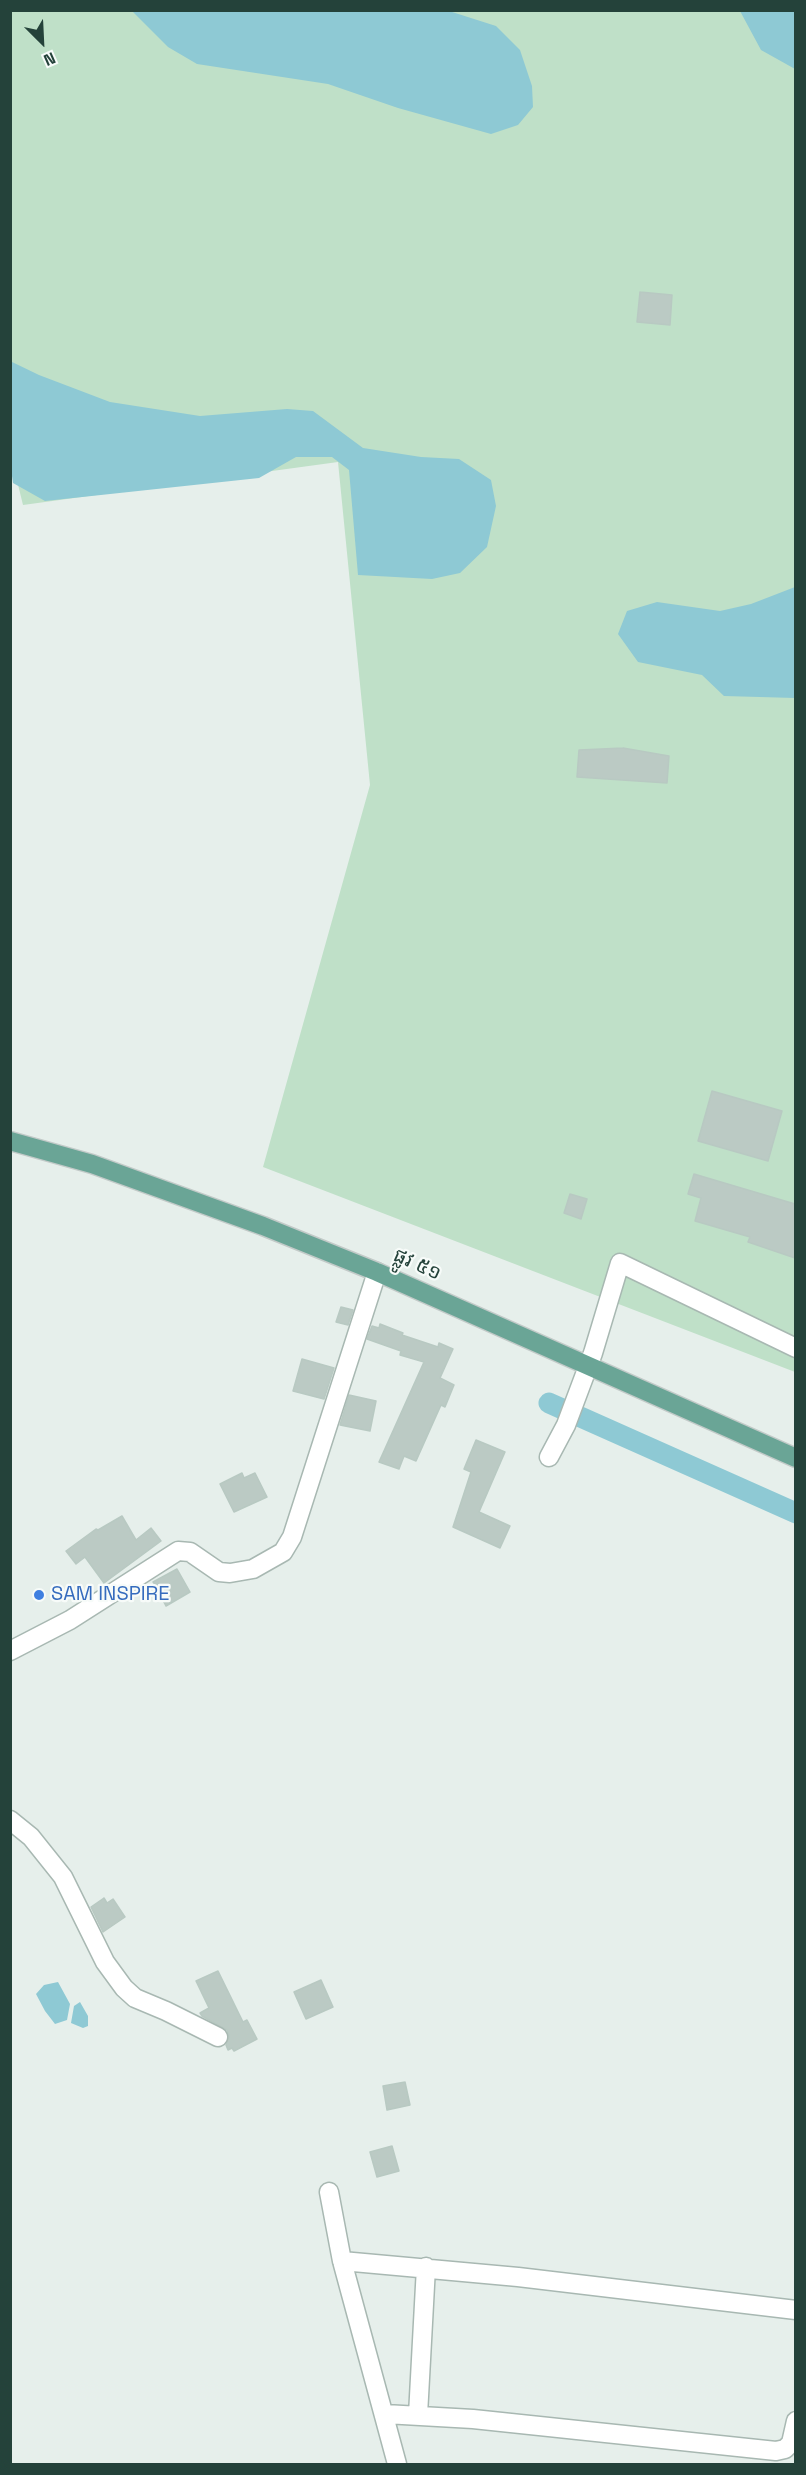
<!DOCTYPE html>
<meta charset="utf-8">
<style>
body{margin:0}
#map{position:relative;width:806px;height:2475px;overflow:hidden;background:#e6efeb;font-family:"Space Grotesk",sans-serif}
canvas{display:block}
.frame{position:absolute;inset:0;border:12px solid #24423a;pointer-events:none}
.north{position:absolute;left:12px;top:12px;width:60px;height:60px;-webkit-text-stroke:4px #f7fbf9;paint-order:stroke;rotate:156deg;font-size:16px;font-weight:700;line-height:24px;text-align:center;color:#24423a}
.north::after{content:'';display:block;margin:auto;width:21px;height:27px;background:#24423a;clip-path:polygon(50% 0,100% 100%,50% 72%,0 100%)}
</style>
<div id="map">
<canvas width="806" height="2475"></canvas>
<div class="frame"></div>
<div class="north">N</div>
</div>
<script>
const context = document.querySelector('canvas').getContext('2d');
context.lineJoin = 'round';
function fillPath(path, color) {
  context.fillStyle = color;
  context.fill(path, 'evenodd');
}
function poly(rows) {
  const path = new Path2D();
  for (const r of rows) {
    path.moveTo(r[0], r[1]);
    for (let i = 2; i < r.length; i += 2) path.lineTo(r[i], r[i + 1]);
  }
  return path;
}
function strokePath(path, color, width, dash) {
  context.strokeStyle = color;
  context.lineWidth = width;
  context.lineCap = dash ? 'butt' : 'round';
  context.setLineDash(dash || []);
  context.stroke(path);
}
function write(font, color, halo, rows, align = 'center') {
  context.font = font + ' "Space Grotesk","Noto Sans Khmer",sans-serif';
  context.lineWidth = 4.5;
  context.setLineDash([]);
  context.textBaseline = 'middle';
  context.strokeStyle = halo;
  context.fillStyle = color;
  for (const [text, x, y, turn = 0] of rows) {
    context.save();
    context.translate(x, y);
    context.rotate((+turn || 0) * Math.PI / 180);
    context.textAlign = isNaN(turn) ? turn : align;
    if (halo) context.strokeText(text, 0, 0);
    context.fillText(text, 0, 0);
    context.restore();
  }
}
const green = poly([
 [10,11,795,11,795,1372,263,1167,370,785,338,462,23,505,10,452]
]);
const water = poly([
 [132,11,449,11,496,26,520,50,532,86,533,107,518,125,491,134,398,108,328,84,197,64,168,47],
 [740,11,795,11,795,69,761,50],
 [10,361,39,375,110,402,200,416,287,409,313,411,363,448,421,457,459,459,491,480,496,506,487,547,460,573,432,579,358,575,349,470,332,457,296,457,259,478,45,501,13,483,10,462],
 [795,587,795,698,724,696,702,675,638,662,618,634,627,611,657,602,720,611,751,604],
 [58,1982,70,2004,67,2020,55,2024,45,2011,36,1994,44,1985],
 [80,2002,88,2016,88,2026,83,2028,71,2023,74,2006]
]);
const canal = poly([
 [549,1403,796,1513]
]);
const building = poly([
 [640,292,672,295,670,325,637,322,640,292],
 [623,748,669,756,667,783,577,777,579,750,623,748],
 [712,1091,782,1111,768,1161,698,1141,712,1091],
 [694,1174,795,1204,795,1258,748,1242,750,1237,695,1221,701,1198,688,1194,694,1174],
 [570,1194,587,1199,581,1219,564,1213,570,1194],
 [341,1307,353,1310,348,1325,336,1322,341,1307],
 [380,1324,403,1333,402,1335,438,1347,439,1343,453,1349,440,1378,454,1385,445,1407,441,1405,416,1461,404,1456,399,1469,379,1462,424,1362,400,1355,401,1351,367,1339,372,1326,379,1328,380,1324],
 [302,1359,334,1368,324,1399,293,1391,302,1359],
 [349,1395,376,1401,370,1431,340,1425,349,1395],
 [476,1440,505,1452,479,1512,510,1526,500,1548,453,1527,471,1472,464,1469,476,1440],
 [242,1473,244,1478,255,1473,267,1497,234,1512,220,1484,242,1473],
 [122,1516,136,1540,151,1528,161,1541,104,1583,85,1557,76,1564,66,1551,96,1529,98,1530,122,1516],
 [177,1569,190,1592,166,1606,153,1582,177,1569],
 [104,1898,107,1903,113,1899,125,1917,103,1932,91,1907,104,1898],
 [218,1971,243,2022,247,2020,257,2039,234,2051,232,2048,228,2050,226,2045,229,2037,227,2030,202,2016,200,2013,209,2008,196,1981,218,1971],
 [321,1980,333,2007,306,2019,294,1992,321,1980],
 [405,2082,410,2105,387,2110,383,2086,405,2082],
 [392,2146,399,2171,377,2177,370,2152,392,2146]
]);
const minor = poly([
 [549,1457,566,1425,593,1353,620,1263,796,1348],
 [10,1651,70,1620,178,1551,190,1552,219,1572,230,1573,253,1569,283,1552,292,1537,377,1272],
 [10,1820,31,1837,63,1877,105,1962,124,1988,135,1998,166,2011,218,2037],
 [329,2192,342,2261,397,2464],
 [342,2261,518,2277,796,2310],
 [385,2414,473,2419,776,2451,785,2449,791,2443,796,2421],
 [418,2415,426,2267]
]);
const major = poly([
 [10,1141,92,1164,263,1226,377,1272,796,1458]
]);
const markers = [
 [39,1595,6,"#3f7fe0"]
];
const streetNames = [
 ["ផ្លូវ ៥១",417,1265,24]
];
const shopNames = [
 ["SAM INSPIRE",51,1595]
];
fillPath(green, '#bfe0c8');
fillPath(water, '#8ec9d4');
strokePath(canal, '#8ec9d4', 21);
fillPath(building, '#bbcac4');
strokePath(building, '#b8c9c2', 1.5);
strokePath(minor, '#a8b8b2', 21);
strokePath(major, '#c2cac8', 21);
strokePath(minor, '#fff', 18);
strokePath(major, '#6aa596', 18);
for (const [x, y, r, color] of markers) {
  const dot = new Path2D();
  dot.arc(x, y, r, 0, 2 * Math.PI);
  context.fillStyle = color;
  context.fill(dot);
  strokePath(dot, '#f7fbf9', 2);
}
write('20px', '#24423a', '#f7fbf9', streetNames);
write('20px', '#366cbe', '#f7fbf9', shopNames, 'left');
</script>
